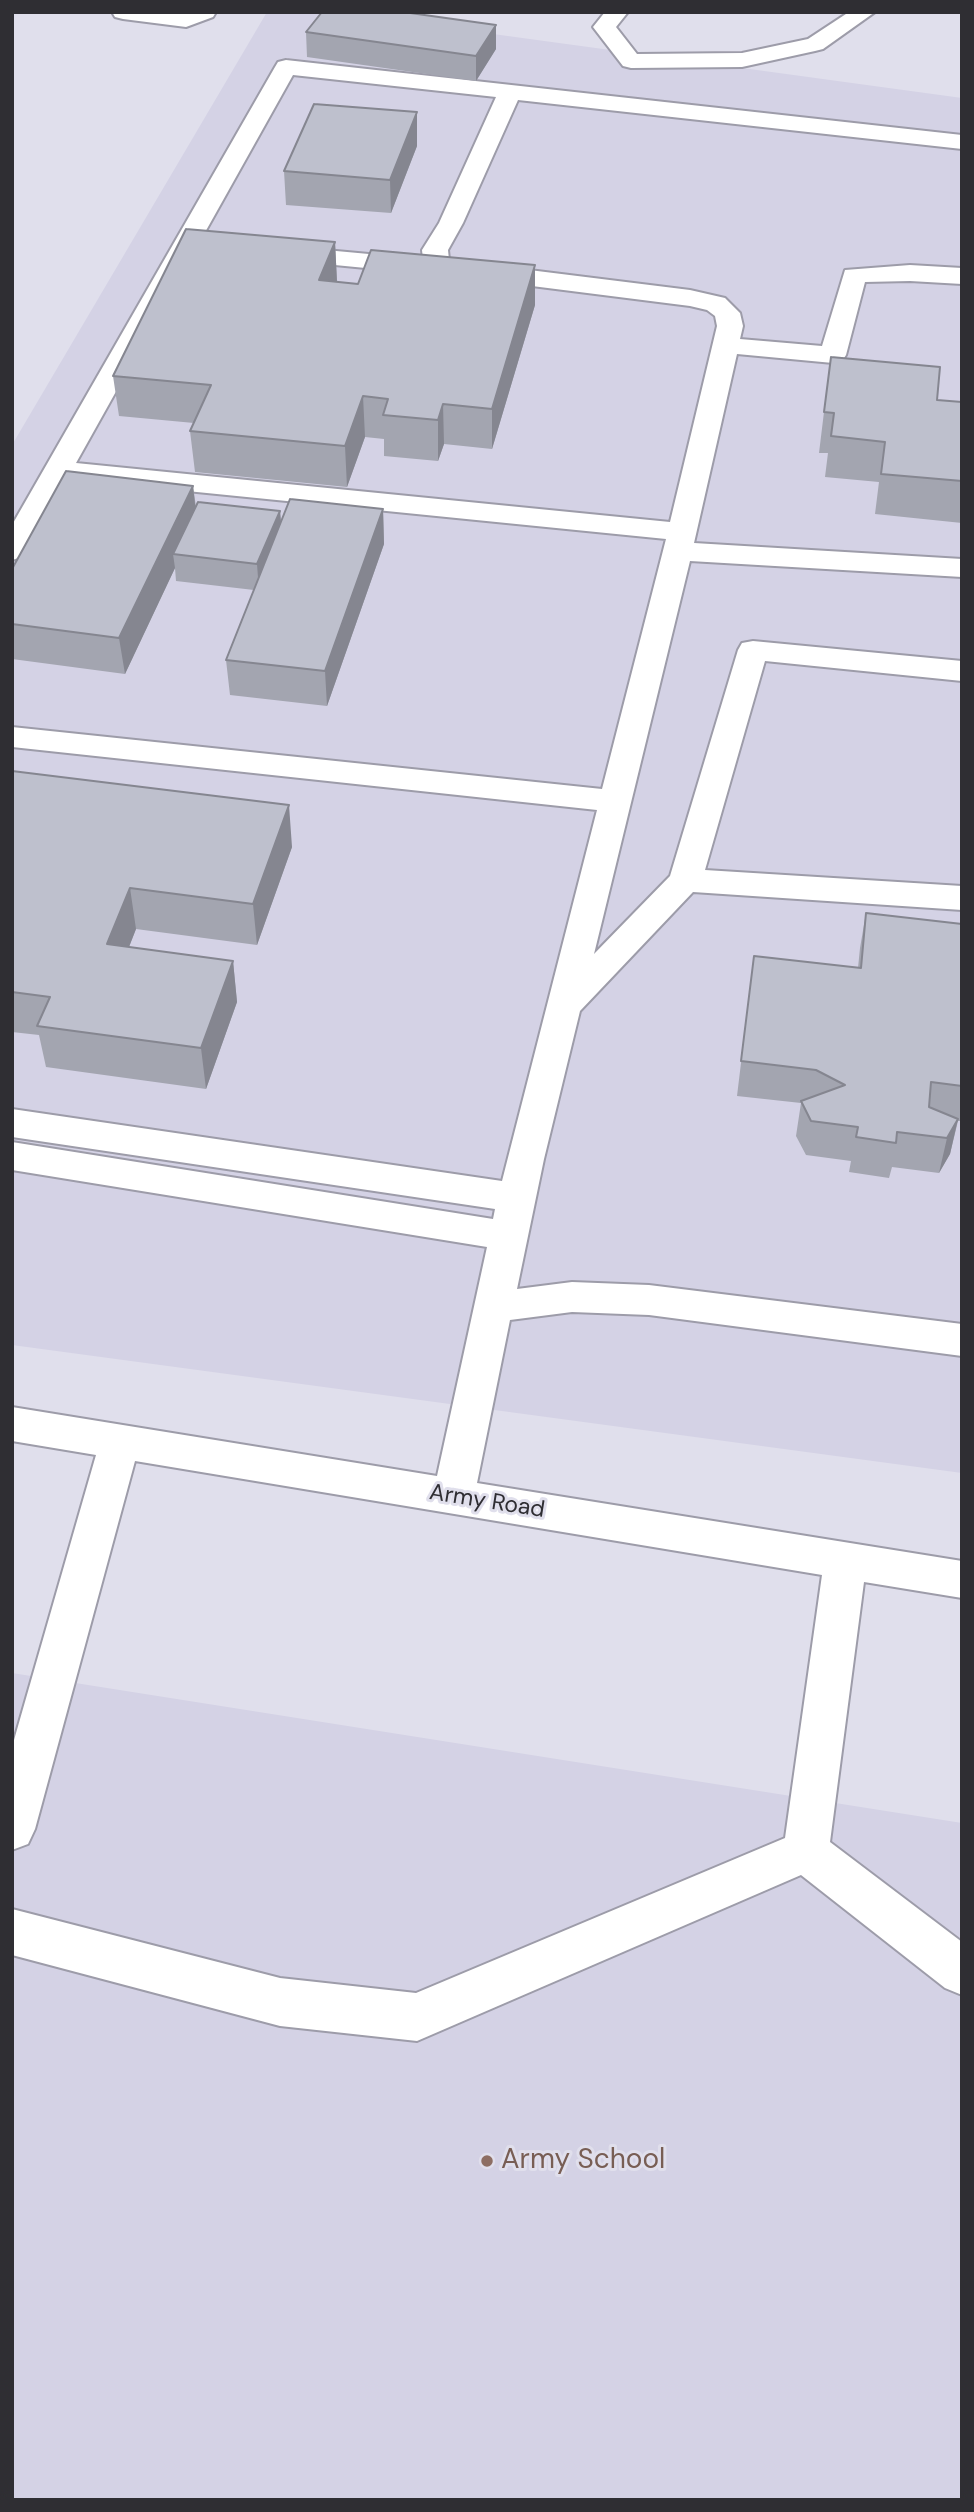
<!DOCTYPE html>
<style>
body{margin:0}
#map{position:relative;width:974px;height:2512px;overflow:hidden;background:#e0dfec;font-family:"DM Sans",sans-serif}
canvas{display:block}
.frame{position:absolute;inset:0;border:14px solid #2f2e33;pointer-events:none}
</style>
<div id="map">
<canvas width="974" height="2512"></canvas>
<div class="frame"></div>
</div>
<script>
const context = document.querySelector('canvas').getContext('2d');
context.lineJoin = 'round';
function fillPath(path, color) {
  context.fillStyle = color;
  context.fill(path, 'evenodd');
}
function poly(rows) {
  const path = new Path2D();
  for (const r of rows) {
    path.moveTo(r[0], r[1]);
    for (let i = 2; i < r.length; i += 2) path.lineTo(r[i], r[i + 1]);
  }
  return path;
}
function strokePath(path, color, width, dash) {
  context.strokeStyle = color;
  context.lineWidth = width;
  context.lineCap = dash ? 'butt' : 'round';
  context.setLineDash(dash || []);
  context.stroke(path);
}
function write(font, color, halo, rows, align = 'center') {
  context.font = font + ' "DM Sans",sans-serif';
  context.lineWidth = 6;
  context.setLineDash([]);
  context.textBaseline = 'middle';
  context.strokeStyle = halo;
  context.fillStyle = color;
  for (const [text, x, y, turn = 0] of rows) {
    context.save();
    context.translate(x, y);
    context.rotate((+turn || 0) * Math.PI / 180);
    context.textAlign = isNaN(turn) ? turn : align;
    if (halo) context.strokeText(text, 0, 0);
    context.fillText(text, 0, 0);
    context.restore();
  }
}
const built = poly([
 [267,12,332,12,962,98,962,1473,12,1345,12,445],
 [12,1673,962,1823,962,2500,12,2500]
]);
const minor = poly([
 [112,12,184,13,216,12,213,17,186,27,123,19,115,17,112,12],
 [605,12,628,12,616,27,637,54,742,53,808,39,849,12,875,12,823,49,815,51,742,67,631,68,623,66,593,27,605,12],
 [286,60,962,135,962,149,518,100,463,223,448,250,449,260,690,290,725,298,740,313,743,326,740,339,822,346,845,270,910,265,962,268,962,284,910,281,865,282,846,355,842,361,833,363,737,354,694,543,962,559,962,577,690,561,594,954,670,876,738,650,742,643,753,641,962,661,962,681,765,661,705,870,962,886,962,910,693,892,580,1011,544,1159,517,1289,572,1282,649,1285,962,1324,962,1356,649,1315,572,1312,510,1320,477,1483,962,1561,962,1598,864,1582,830,1842,962,1942,962,1995,945,1988,801,1875,417,2041,280,2026,12,1955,12,1909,280,1978,416,1993,785,1838,822,1575,135,1461,35,1829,28,1844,12,1850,12,1747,96,1455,12,1441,12,1407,437,1476,487,1247,12,1170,12,1142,493,1219,495,1209,12,1137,12,1109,502,1181,597,810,12,747,12,727,602,789,666,539,67,479,27,551,22,557,12,560,12,525,275,67,278,62,286,60],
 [293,75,496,97,439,223,422,250,423,259,282,246,273,249,269,254,273,259,417,273,427,269,437,274,690,306,707,310,715,316,717,326,670,522,76,463,293,75]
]);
const wall = poly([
 [306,32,496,49,476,81,307,57],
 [417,112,417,146,391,213,286,205,284,171],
 [335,242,337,282,358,284,535,265,535,305,492,449,444,444,438,461,384,456,384,439,365,437,347,487,195,472,190,431,194,423,119,416,113,376],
 [937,400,962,402,962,523,875,514,879,482,825,477,828,453,819,453,824,412],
 [193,486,196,507,280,511,281,521,383,509,384,544,327,706,230,695,226,660,254,590,176,581,175,568,125,674,12,659,12,569],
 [12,771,292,847,257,945,136,929,129,947,233,961,237,1002,206,1089,46,1067,39,1035,12,1032],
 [866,913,962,924,962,1121,958,1121,950,1154,939,1173,892,1167,889,1178,849,1172,851,1161,806,1155,796,1136,801,1103,737,1096,754,956,858,968,860,948]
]);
const shadedWall = poly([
 [496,25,496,49,476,81,476,56],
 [417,112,417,146,391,213,390,180],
 [335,242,337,282,319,280],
 [535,265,535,305,492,449,492,409],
 [363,396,365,437,347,487,345,446],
 [443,404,444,444,438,461,438,420],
 [193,486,197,522,173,554,175,568,125,674,119,638],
 [383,509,384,544,327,706,325,671],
 [280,511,282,537,259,591,257,564],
 [289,805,292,847,257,945,253,904],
 [130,888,136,929,114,985,107,944],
 [233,961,237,1002,206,1089,201,1048],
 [958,1119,950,1154,939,1173,947,1138]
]);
const building = poly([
 [322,12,403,12,496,25,476,56,306,32,322,12],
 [314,104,417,112,390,180,284,171,314,104],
 [186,229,335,242,319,280,358,284,371,250,535,265,492,409,443,404,438,420,383,415,388,399,363,396,345,446,190,431,211,385,113,376,186,229],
 [831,357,940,367,937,400,962,402,962,481,881,474,885,442,831,436,834,413,824,412,831,357],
 [66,471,193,486,119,638,12,624,12,569,66,471],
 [290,499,383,509,325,671,226,660,290,499],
 [198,502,280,511,257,564,173,554,198,502],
 [12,771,289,805,253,904,130,888,107,944,233,961,201,1048,37,1026,50,997,12,992,12,771],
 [866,913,962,924,962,1086,931,1082,929,1107,958,1119,947,1138,897,1132,896,1143,856,1137,858,1127,811,1121,801,1101,845,1085,816,1070,741,1061,754,956,861,968,866,913]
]);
const markers = [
 [487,2161,7,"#8d6e63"]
];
const streetNames = [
 ["Army Road",487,1502,9]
];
const nearEducationnames = [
 ["Army School",501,2161]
];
fillPath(built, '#d4d2e5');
strokePath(minor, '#9d9ca9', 4);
fillPath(minor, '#fff');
fillPath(wall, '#a3a5b0');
fillPath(shadedWall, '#858690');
fillPath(building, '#bec0cd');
strokePath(building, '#858690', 2);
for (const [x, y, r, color] of markers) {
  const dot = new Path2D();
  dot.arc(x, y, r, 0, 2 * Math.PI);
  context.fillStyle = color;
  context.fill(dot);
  strokePath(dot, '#e0dfec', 2.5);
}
write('23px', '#2f2e33', '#e0dfec', streetNames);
write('28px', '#785e54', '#e0dfec', nearEducationnames, 'left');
</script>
